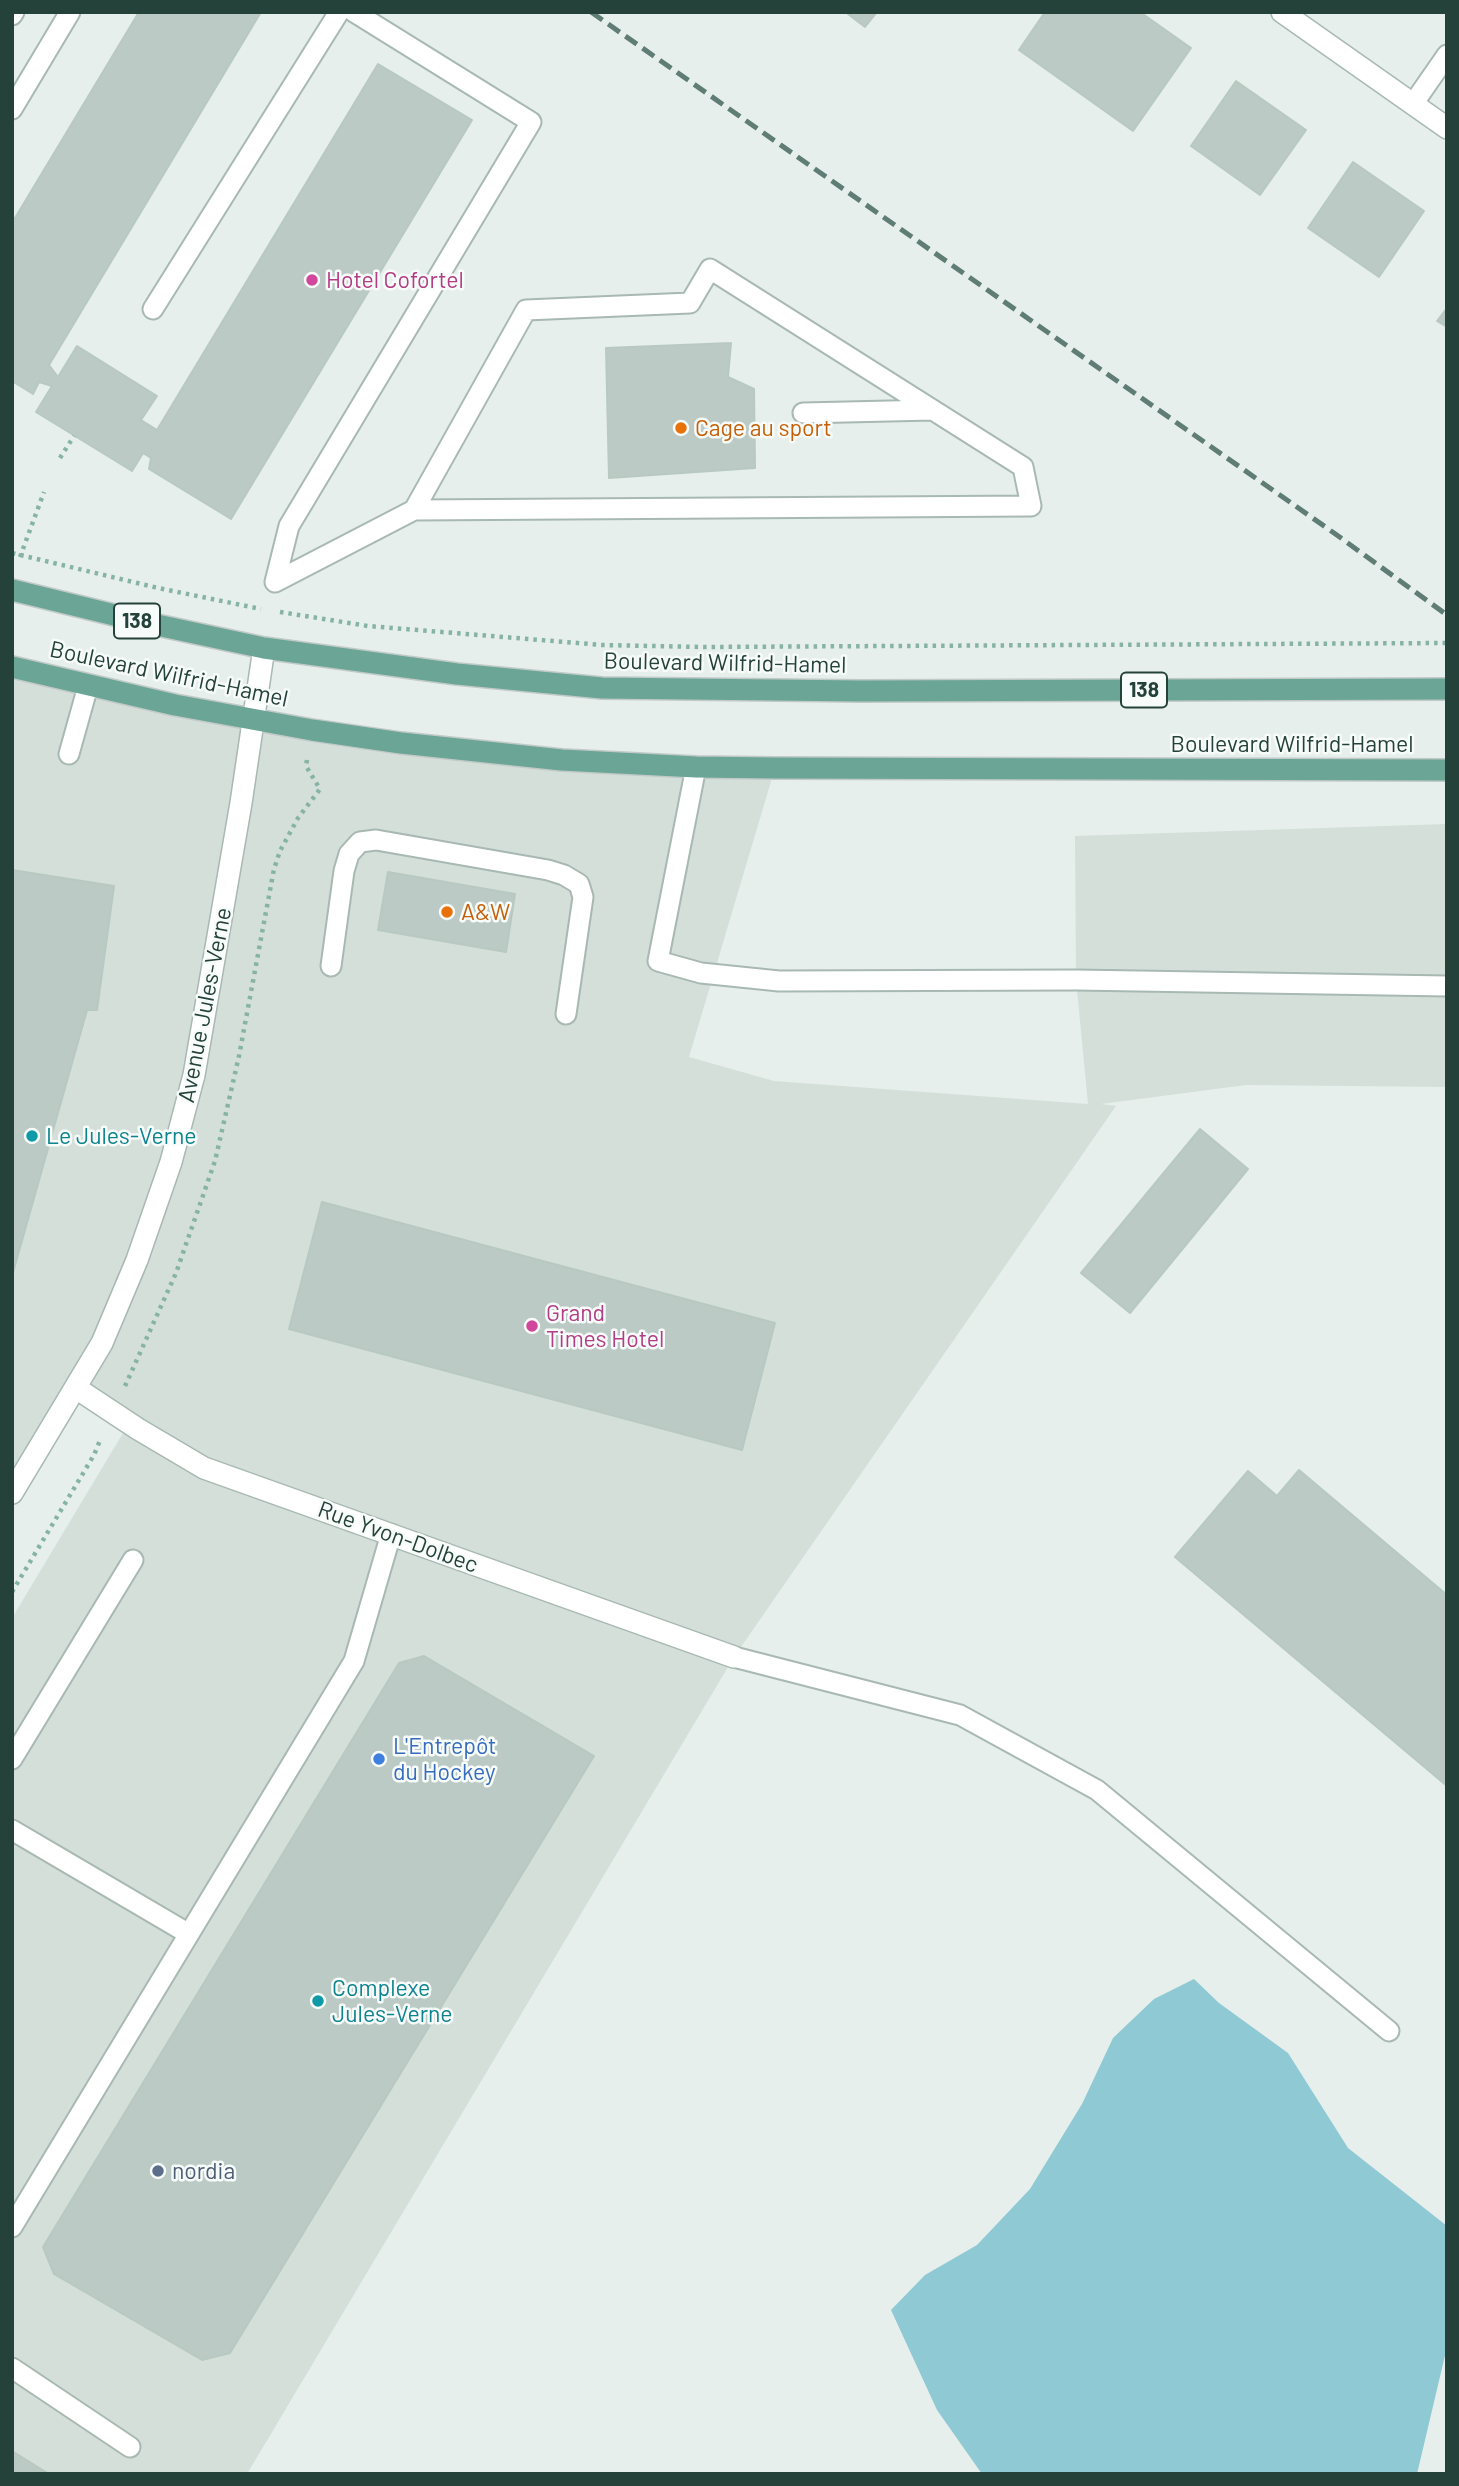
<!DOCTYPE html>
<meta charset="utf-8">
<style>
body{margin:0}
#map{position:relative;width:1459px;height:2486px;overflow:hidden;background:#e6efeb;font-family:Barlow,sans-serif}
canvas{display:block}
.frame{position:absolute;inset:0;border:14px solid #24423a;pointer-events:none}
</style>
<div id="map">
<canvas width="1459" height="2486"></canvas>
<div class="frame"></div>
</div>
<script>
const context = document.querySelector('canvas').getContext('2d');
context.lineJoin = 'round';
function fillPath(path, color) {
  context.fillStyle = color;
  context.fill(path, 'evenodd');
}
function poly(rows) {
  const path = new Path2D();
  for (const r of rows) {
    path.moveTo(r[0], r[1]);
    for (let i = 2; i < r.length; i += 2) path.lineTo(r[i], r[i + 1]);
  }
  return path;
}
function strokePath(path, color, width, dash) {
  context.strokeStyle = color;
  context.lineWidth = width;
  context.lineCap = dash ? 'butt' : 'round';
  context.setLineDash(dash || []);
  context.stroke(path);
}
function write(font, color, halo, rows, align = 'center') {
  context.font = font + ' Barlow,sans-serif';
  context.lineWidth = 5;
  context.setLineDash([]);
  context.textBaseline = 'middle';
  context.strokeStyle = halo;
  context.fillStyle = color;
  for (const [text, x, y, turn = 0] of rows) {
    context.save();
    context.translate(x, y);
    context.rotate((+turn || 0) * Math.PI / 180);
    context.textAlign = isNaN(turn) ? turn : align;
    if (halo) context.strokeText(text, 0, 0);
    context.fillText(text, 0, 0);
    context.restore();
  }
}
const built = poly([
 [12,667,312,730,775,768,689,1057,774,1081,1088,1104,1076,980,1075,836,1447,824,1447,1087,1246,1085,1101,1104,1116,1106,734,1657,247,2474,12,2474,12,1618,129,1423,76,1388,12,1493]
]);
const water = poly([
 [1194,1979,1219,2003,1288,2053,1348,2148,1447,2226,1447,2347,1417,2474,982,2474,937,2410,891,2310,925,2275,977,2245,1030,2189,1082,2104,1113,2038,1154,1999]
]);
const building = poly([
 [139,12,261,12,49,365,58,377,77,346,157,396,141,420,157,430,378,64,472,120,231,519,149,469,151,458,143,453,132,471,36,412,52,386,39,382,33,394,12,381,12,223,139,12],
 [850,12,877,12,865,27,848,14,850,12],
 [1045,12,1140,12,1191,48,1133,131,1019,50,1045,12],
 [1236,81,1306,130,1260,195,1191,146,1236,81],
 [1353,162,1424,211,1379,277,1308,228,1353,162],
 [1447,308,1447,327,1437,321,1447,308],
 [731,343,728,377,754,389,755,468,609,478,606,348,731,343],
 [12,870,114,886,97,1010,87,1010,12,1276,12,870],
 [388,872,515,894,506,952,378,930,388,872],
 [1200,1129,1248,1169,1130,1313,1081,1273,1200,1129],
 [322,1202,775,1323,742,1450,289,1329,322,1202],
 [1299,1470,1447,1595,1447,1786,1175,1557,1248,1471,1277,1496,1299,1470],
 [424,1656,594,1756,230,2353,202,2360,54,2274,43,2247,399,1663,424,1656],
 [12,2451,49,2474,12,2474,12,2451]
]);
const path = poly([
 [60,458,74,436],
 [12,553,158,588,261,609],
 [20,557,44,492],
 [280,612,368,626,602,645,704,647,1447,643],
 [125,1386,176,1273,215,1161,239,1056,274,869,280,851,298,818,320,789,306,766,307,760],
 [12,1592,94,1455,101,1438]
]);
const service = poly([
 [12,15,14,12],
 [1413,104,1447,55],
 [12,109,70,12],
 [153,309,339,12],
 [803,413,933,410],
 [275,582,414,510,1031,506,1023,467,710,269,690,303,526,310,414,510],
 [275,582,289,526,531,122,354,12],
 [69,754,88,686],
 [696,767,658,961,701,973,779,981,1076,980,1447,986],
 [331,966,344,871,349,854,360,842,376,840,548,870,564,875,579,884,583,897,566,1014],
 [734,1657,960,1715,1097,1790,1389,2031],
 [12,1759,133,1560],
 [12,1830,189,1934],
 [12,2227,354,1661,391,1534],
 [12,2368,130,2447]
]);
const minor = poly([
 [1282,12,1447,128],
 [76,1388,138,1429,204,1468,734,1657]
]);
const tertiary = poly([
 [12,1493,102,1343,137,1260,171,1162,194,1075,241,803,264,648]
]);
const primary = poly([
 [12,590,143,622,264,648,457,674,602,688,861,691,1447,689],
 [12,667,175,705,312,730,401,743,562,760,696,767,775,768,1447,770]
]);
const rail = poly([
 [591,12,1334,533,1447,615]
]);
const markers = [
 [312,280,7,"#d1479c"],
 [681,428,7,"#e8710a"],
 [447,912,7,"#e8710a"],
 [32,1136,7,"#0f9aa8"],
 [532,1326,7,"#d1479c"],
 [379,1759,7,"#3f7fe0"],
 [318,2001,7,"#0f9aa8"],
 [158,2171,7,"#5c6f8a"]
];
const shields = [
 [137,621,46],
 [1144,690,46]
];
const shieldNames = [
 ["138",137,621],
 ["138",1144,690]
];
const hotelNames = [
 ["Hotel Cofortel",326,280],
 ["Grand",546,1313],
 ["Times Hotel",546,1339]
];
const foodNames = [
 ["Cage au sport",695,428],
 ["A&W",461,912]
];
const streetNames = [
 ["Boulevard Wilfrid-Hamel",725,663,1],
 ["Boulevard Wilfrid-Hamel",169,674,12],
 ["Boulevard Wilfrid-Hamel",1292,744],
 ["Avenue Jules-Verne",205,1005,-79],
 ["Rue Yvon-Dolbec",398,1537,20]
];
const cultureNames = [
 ["Le Jules-Verne",46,1136],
 ["Complexe",332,1988],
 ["Jules-Verne",332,2014]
];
const shopNames = [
 ["L'Entrepôt",393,1746],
 ["du Hockey",393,1772]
];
const serviceNames = [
 ["nordia",172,2171]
];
fillPath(built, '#d4dfda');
fillPath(water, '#8ec9d4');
fillPath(building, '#bbcac4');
strokePath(building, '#b8c9c2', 2);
strokePath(service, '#a8b8b2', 23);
strokePath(minor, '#a8b8b2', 24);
strokePath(tertiary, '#a8b8b2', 24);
strokePath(primary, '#c2cac8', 24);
strokePath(path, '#86b3a5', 4.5, [3.5, 5]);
strokePath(service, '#fff', 19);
strokePath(minor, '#fff', 21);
strokePath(tertiary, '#fff', 21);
strokePath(primary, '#6aa596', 21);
strokePath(rail, '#5f7d75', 5, [14, 7]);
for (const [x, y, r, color] of markers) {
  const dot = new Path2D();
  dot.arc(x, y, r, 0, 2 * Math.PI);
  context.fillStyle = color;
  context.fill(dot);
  strokePath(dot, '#f7fbf9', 2.5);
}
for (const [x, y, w] of shields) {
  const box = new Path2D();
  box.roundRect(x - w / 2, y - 17.5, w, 35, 5);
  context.fillStyle = '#f7fbf9';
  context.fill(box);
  strokePath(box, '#24423a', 2);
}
write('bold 21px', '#24423a', null, shieldNames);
write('23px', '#b23c85', '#f7fbf9', hotelNames, 'left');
write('23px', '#c56008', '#f7fbf9', foodNames, 'left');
write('23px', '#24423a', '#f7fbf9', streetNames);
write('23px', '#0d838f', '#f7fbf9', cultureNames, 'left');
write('23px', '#366cbe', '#f7fbf9', shopNames, 'left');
write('23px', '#4e5e75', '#f7fbf9', serviceNames, 'left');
</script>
